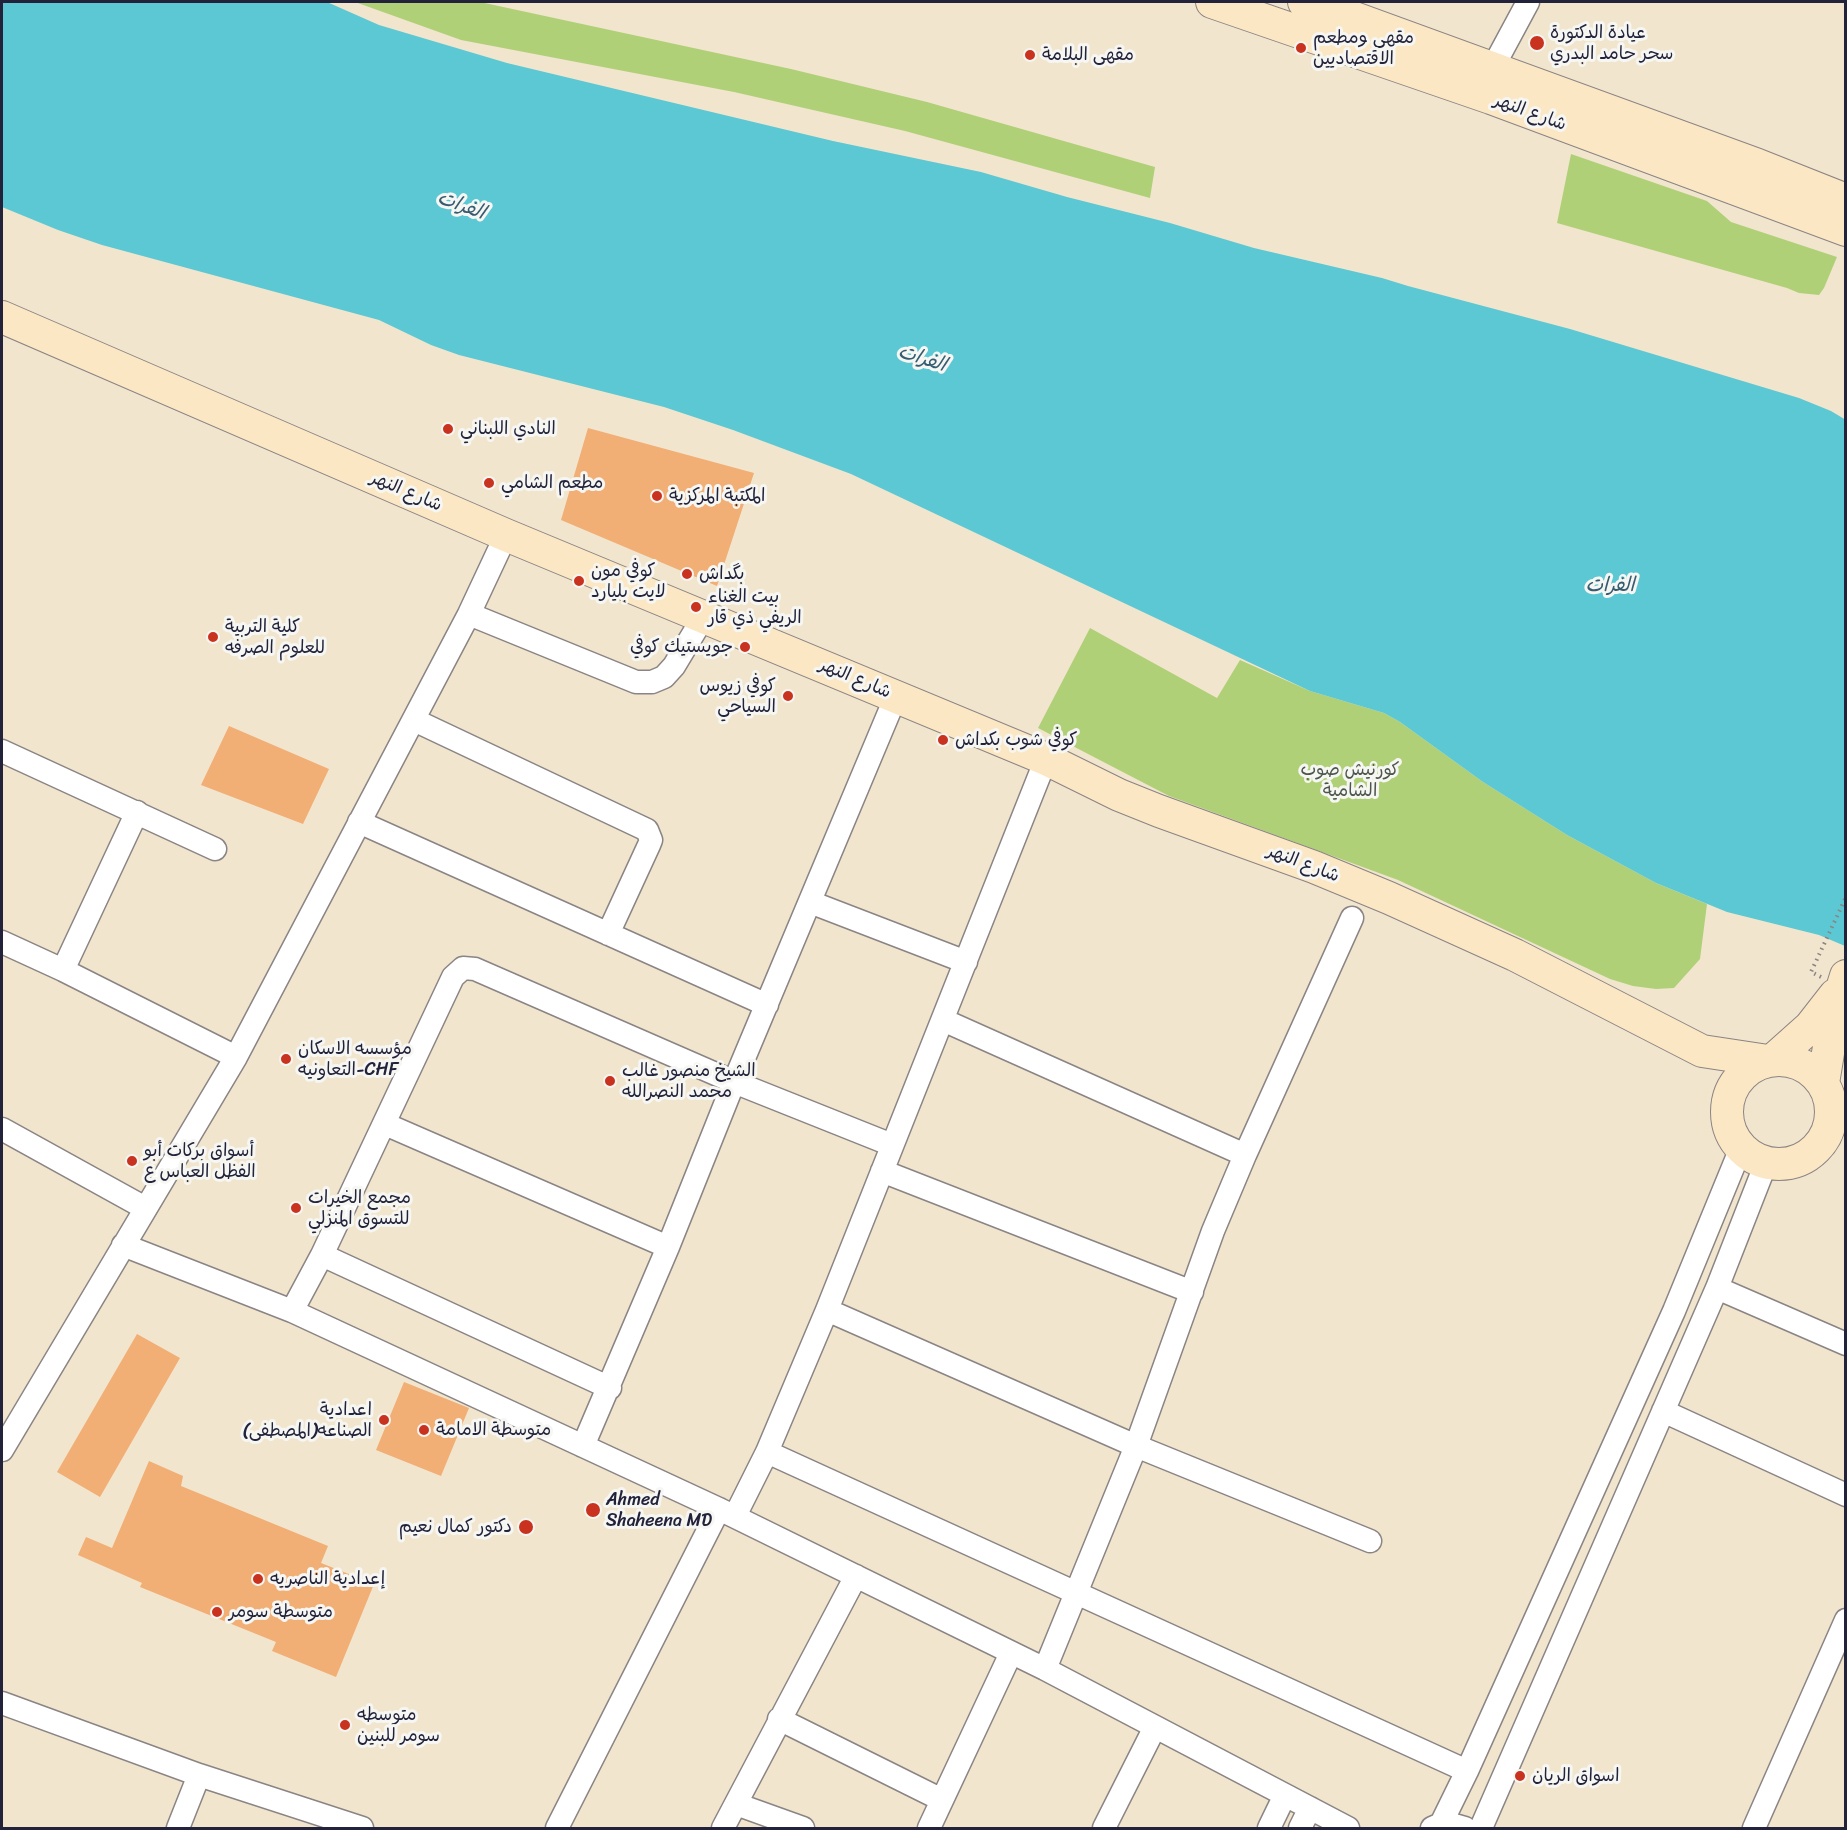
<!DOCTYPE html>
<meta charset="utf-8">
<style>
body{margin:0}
#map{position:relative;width:1847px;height:1830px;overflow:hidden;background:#f2e5ce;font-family:Sriracha,sans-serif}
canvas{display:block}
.frame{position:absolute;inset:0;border:3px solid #22223b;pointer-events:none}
</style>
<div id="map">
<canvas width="1847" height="1830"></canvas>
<div class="frame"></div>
</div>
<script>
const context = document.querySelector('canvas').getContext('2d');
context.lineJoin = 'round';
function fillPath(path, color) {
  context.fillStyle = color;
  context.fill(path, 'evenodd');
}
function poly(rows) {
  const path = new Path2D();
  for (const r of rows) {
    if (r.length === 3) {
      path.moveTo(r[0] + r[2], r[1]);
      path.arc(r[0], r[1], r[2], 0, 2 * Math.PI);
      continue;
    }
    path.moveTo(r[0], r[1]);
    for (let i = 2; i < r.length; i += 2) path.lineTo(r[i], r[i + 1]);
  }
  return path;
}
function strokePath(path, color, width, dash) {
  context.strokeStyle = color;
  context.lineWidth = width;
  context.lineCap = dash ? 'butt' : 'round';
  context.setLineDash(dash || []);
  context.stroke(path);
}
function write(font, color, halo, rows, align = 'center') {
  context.font = font + ' Sriracha,"Playpen Sans Arabic",sans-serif';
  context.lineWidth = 6;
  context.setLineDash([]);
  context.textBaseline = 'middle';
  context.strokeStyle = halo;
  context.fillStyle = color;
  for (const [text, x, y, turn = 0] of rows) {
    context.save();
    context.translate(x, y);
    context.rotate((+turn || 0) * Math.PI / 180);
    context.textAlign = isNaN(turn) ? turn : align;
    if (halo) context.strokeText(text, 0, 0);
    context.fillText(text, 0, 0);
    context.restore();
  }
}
const green = poly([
 [355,2,480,2,791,69,927,102,1155,167,1150,198,905,131,734,92,461,40],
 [1571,154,1707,201,1731,222,1837,257,1824,288,1819,295,1799,293,1787,288,1557,223],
 [1090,628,1217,698,1240,660,1310,691,1384,713,1400,722,1483,782,1567,835,1656,883,1707,904,1700,959,1674,988,1656,989,1633,986,1610,979,1398,880,1169,796,1038,728]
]);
const water = poly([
 [2,2,327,2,379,25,507,63,833,141,981,172,1067,197,1170,223,1254,248,1382,278,1408,286,1570,329,1799,398,1831,411,1846,420,1845,946,1819,935,1727,912,1656,883,1567,835,1483,782,1400,722,1384,713,1310,691,851,474,733,430,664,407,459,355,431,345,379,320,102,245,58,230,2,207]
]);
const building = poly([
 [588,428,754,473,717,586,561,520],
 [229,726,329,769,303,824,201,785],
 [137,1334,180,1358,100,1497,57,1472],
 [404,1382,469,1408,441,1476,376,1450],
 [149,1461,183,1476,181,1486,328,1546,321,1563,374,1584,336,1677,272,1651,276,1642,140,1587,142,1583,78,1555,86,1537,112,1548]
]);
const path = poly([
 [1821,977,1811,972,1846,897]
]);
const minor = poly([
 [1492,69,1528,2],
 [469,614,636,682,652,682,664,677,674,666,704,616],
 [414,720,647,830,651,840,649,845,608,934],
 [2,751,215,849],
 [359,822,767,1005],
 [810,902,966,962],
 [2,942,63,970,236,1057],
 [63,970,137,812],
 [943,1020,1245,1155],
 [385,1124,668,1247],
 [2,1129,145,1208],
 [882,1171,1192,1292],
 [123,1245,292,1311,719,1509,1045,1669,1348,1828],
 [322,1255,610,1388],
 [1717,1288,1846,1344],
 [827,1310,1136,1446,1370,1541],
 [292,1311,322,1255,453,977,463,968,475,969,734,1082,892,1145],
 [1663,1411,1846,1495],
 [583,1446,668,1247,734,1082,896,696],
 [2,1450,236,1057,469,614,506,535],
 [767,1452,1467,1771],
 [735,1516,767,1452,827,1310,1046,759],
 [1045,1669,1136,1446,1213,1231,1245,1155,1352,918],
 [2,1703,199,1775,362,1828],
 [779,1719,942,1800],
 [736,1804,803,1828],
 [1441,1824,1467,1771,1674,1311,1741,1148],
 [178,1828,199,1775],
 [557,1828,719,1509],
 [723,1828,856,1576],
 [929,1828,1011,1653],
 [1104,1828,1155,1727],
 [1269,1828,1285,1795],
 [1300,1828,1310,1808],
 [1432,1828,1441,1824,1451,1824,1465,1828],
 [1481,1828,1717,1288,1766,1163],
 [1754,1828,1846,1620]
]);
const secondary = poly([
 [1212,2,1491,98,1846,230],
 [1304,2,1338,12,1758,165,1846,200],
 [2,317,506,535,1046,759,1119,795,1159,811,1314,867,1389,898,1515,955,1702,1051,1768,1061],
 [1779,1112,52],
 [1773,1060,1810,1027,1835,995],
 [1823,1083,1835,1011,1846,976]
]);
const markers = [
 [1537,43,8,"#c8321e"],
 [1301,48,6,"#c8321e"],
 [1030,55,6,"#c8321e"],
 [448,429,6,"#c8321e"],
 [489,483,6,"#c8321e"],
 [657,496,6,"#c8321e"],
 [687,574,6,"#c8321e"],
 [579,581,6,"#c8321e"],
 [696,607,6,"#c8321e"],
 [213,637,6,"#c8321e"],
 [745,647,6,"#c8321e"],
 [788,696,6,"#c8321e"],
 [943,740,6,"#c8321e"],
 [286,1059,6,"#c8321e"],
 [610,1081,6,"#c8321e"],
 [132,1161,6,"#c8321e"],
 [296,1208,6,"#c8321e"],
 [384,1420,6,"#c8321e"],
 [424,1430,6,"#c8321e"],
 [593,1510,8,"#c8321e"],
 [526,1527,8,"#c8321e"],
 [258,1579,6,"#c8321e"],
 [217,1612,6,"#c8321e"],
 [345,1725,6,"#c8321e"],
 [1520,1776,6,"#c8321e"]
];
const poiNames = [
 ["عيادة الدكتورة",1550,33],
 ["سحر حامد البدري",1550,54],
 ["مقهى ومطعم",1313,38],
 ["الاقتصاديين",1313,59],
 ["مقهى البلامة",1042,55],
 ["النادي اللبناني",460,429],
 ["مطعم الشامي",501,483],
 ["المكتبة المركزية",669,496],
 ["كوفي مون",591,571],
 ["لايت بليارد",591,592],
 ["بگداش",699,574],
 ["بيت الغناء",708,597],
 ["الريفي ذي قار",708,618],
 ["كلية التربية",225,627],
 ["للعلوم الصرفه",225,648],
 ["جويستيك كوفي",733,647,"right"],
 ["كوفي زيوس",776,686,"right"],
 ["السياحي",776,707,"right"],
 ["كوفي شوب بكداش",955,740],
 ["مؤسسه الاسكان",298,1049],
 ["التعاونيه-CHF",298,1070],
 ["الشيخ منصور غالب",622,1071],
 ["محمد النصرالله",622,1092],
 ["أسواق بركات أبو",144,1151],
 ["الفظل العباس ع",144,1172],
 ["مجمع الخيرات",308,1198],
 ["للتسوق المنزلي",308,1219],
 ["اعدادية",372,1410,"right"],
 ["الصناعه(المصطفى)",372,1431,"right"],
 ["متوسطة الامامة",436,1430],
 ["Ahmed",606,1500],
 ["Shaheena MD",606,1521],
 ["دكتور كمال نعيم",512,1527,"right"],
 ["إعدادية الناصريه",270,1579],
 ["متوسطة سومر",229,1612],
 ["متوسطه",357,1715],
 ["سومر للبنين",357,1736],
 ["اسواق الريان",1532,1776]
];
const streetNames = [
 ["شارع النهر",1530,113,20],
 ["شارع النهر",406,492,23],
 ["شارع النهر",855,679,23],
 ["شارع النهر",1303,864,21]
];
const parkNames = [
 ["كورنيش صوب",1350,770],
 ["الشامية",1350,791]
];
const waterNames = [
 ["الفرات",461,206,20],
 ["الفرات",922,359,18],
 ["الفرات",1610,586]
];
fillPath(green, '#b0d078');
fillPath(water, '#5cc8d4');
fillPath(building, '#f1ae75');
strokePath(minor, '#8a8484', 25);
strokePath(secondary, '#8a8484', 34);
strokePath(path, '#8a8484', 4, [1.5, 4.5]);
strokePath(minor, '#fff', 22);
strokePath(secondary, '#fbe7c3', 32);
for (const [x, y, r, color] of markers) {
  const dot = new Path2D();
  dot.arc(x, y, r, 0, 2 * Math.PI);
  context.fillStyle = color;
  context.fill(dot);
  strokePath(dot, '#f6f6f2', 2);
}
write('18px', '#22223b', '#f6f6f2', poiNames, 'left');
write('18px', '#22223b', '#f6f6f2', streetNames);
write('18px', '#4d564d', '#f6f6f2', parkNames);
write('italic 20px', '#365c71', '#f6f6f2', waterNames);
</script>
